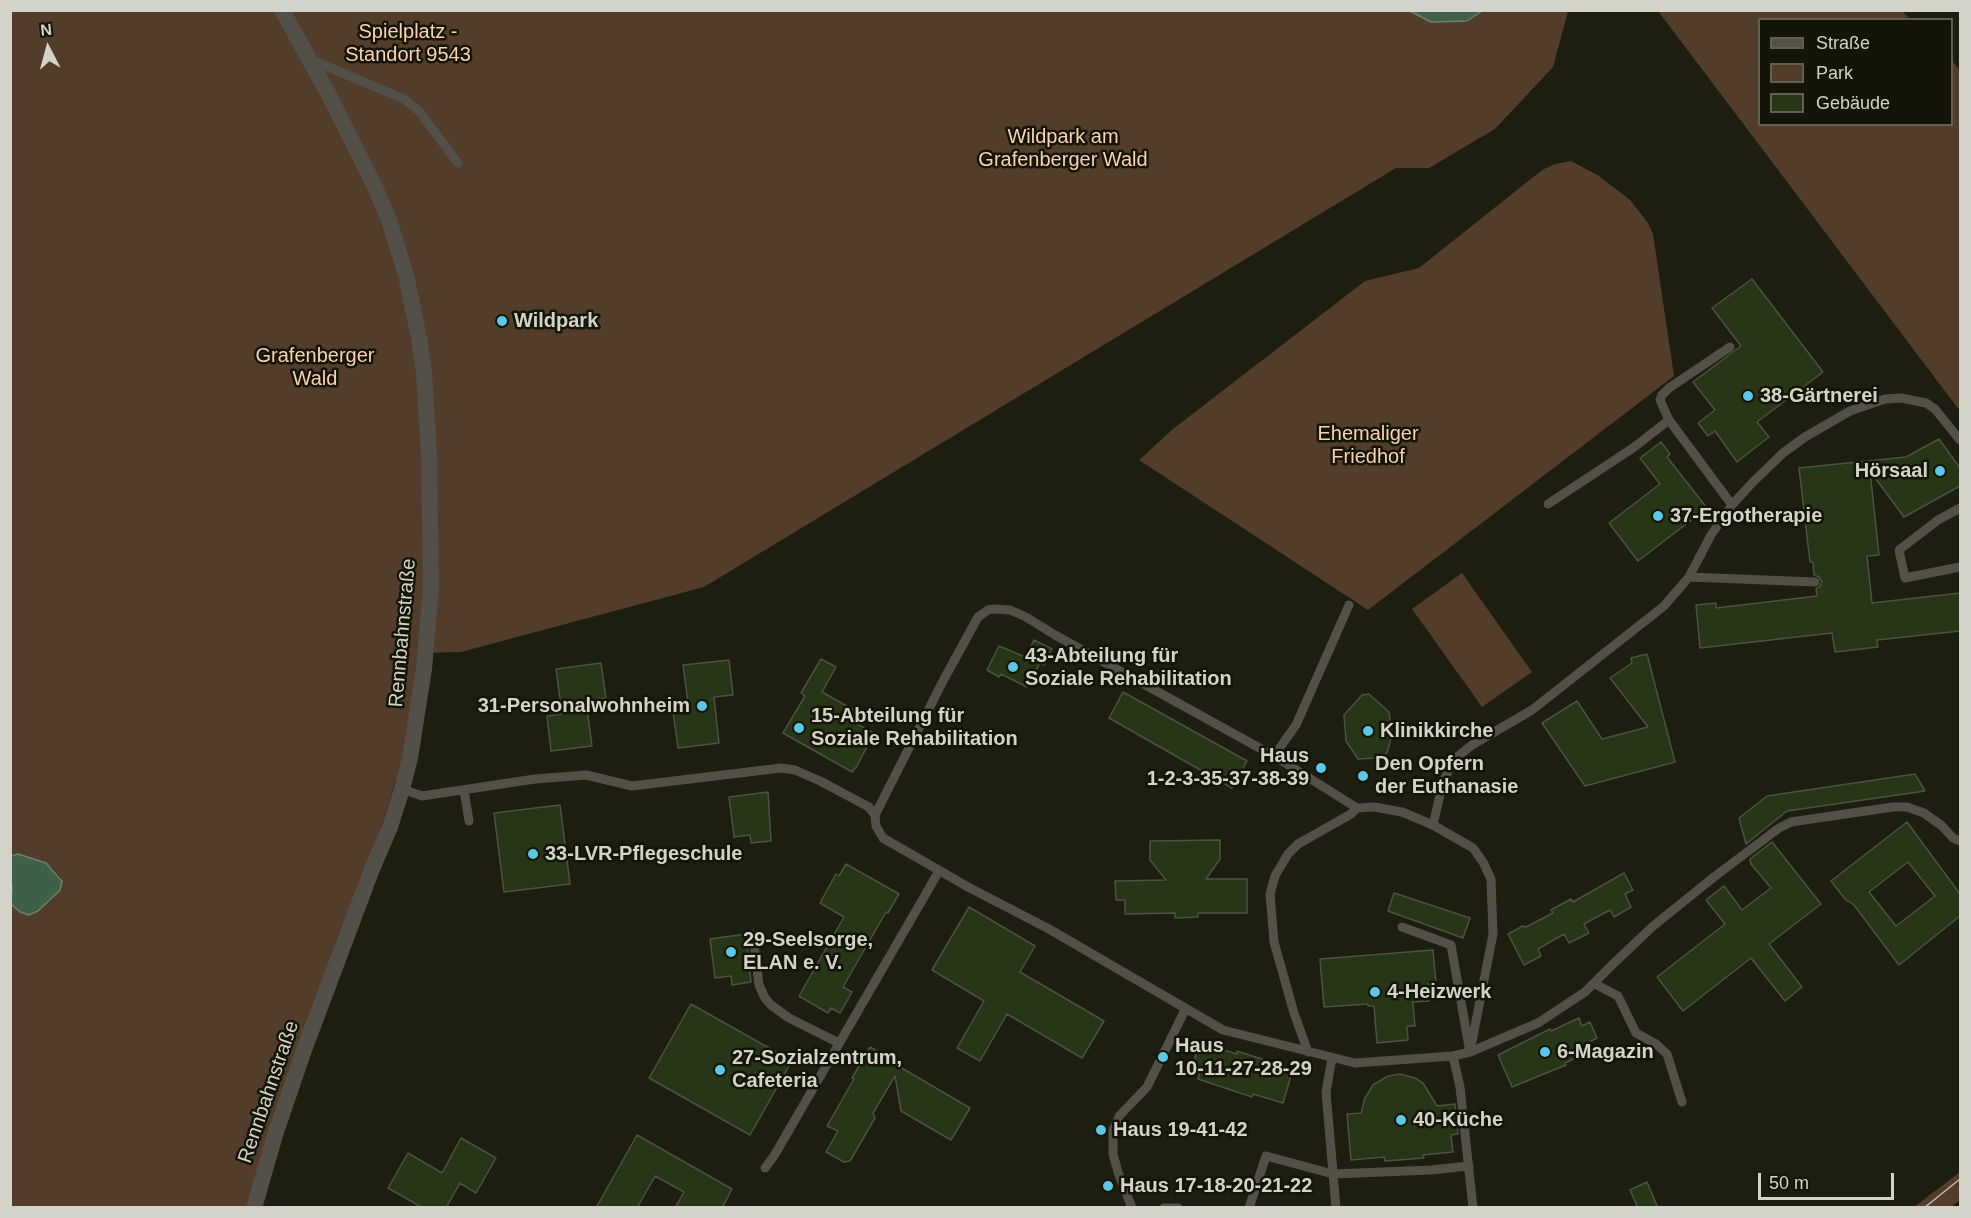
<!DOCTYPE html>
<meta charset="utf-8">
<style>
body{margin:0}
#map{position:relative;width:1971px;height:1218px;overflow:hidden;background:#1d1d10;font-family:Helvetica,sans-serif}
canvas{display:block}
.frame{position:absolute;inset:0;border:12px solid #d3d3ca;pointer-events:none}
.legend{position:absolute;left:1758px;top:18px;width:195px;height:108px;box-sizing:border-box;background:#141407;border:2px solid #606055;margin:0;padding:8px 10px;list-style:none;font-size:18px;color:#d3d3ca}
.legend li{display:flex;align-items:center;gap:12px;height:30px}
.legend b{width:30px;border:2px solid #606055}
.north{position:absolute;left:18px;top:18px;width:60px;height:60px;-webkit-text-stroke:4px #141407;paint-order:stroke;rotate:354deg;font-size:16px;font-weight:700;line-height:24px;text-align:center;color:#d3d3ca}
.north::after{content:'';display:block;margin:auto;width:21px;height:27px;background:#d3d3ca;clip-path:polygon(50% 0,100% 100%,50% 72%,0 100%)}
.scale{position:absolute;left:1758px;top:1173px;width:136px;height:27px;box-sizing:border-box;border:3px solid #d3d3ca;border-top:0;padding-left:8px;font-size:18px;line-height:21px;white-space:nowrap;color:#d3d3ca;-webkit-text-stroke:4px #141407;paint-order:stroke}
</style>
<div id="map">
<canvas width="1971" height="1218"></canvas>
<div class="frame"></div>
<ul class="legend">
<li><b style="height:8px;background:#535049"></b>Straße</li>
<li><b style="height:16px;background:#523d2a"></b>Park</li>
<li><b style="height:16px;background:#283618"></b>Gebäude</li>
</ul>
<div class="north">N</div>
<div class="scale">50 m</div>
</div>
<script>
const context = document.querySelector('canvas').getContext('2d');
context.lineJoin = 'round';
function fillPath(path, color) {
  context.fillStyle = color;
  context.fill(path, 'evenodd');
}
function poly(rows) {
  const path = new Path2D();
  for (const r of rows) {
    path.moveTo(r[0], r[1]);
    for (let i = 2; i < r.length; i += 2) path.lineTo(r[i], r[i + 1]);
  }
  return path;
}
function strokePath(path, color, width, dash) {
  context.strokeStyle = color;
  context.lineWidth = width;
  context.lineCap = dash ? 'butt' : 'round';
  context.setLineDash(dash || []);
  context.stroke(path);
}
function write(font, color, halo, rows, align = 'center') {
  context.font = font + ' Helvetica,sans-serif';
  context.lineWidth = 5;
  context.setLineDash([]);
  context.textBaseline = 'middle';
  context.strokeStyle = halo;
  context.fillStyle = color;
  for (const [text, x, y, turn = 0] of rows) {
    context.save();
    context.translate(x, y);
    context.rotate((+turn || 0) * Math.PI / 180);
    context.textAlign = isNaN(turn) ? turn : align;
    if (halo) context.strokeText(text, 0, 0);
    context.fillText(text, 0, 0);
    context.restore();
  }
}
const green = poly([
 [1410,10,1431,22,1467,21,1482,11,1568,11,1553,67,1495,129,1429,168,1396,168,704,587,461,652,420,653,412,711,400,767,384,819,269,1133,249,1207,11,1207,10,882,12,888,12,905,24,914,49,902,60,890,61,878,51,867,14,854,11,856,11,11],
 [1901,10,1910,19,1760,20,1760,124,1952,124,1952,61,1960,70,1960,411,1658,11],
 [1571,161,1599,176,1630,200,1648,223,1653,234,1674,376,1368,610,1139,460,1173,429,1365,281,1419,268,1542,170,1555,164],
 [1462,573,1532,672,1482,707,1412,609],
 [1960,1172,1960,1200,1951,1207,1914,1207]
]);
const water = poly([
 [1410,11,1482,11,1467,21,1431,22,1410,11],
 [18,854,46,863,62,881,60,890,56,894,38,911,29,915,20,912,12,905,11,900,12,888,11,882,11,856,18,854]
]);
const building = poly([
 [1752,279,1823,372,1757,422,1769,437,1737,462,1715,431,1708,436,1698,423,1715,410,1693,382,1741,346,1712,308,1752,279],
 [1939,439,1960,468,1960,486,1904,517,1870,471,1879,555,1867,556,1872,603,1960,593,1960,631,1877,640,1878,647,1835,652,1832,633,1700,648,1696,605,1716,603,1716,608,1817,596,1816,589,1820,586,1822,582,1819,577,1814,575,1813,562,1810,562,1799,468,1906,457,1939,439],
 [1661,442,1670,454,1667,457,1707,508,1638,561,1609,523,1660,484,1640,458,1661,442],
 [1034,640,1052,649,1044,665,1040,663,1027,687,1001,674,999,677,987,670,999,646,1025,657,1034,640],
 [1647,654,1675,762,1585,786,1542,723,1577,701,1602,739,1648,727,1610,678,1632,663,1631,658,1647,654],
 [821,659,836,667,822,692,861,714,855,723,874,733,856,768,855,768,852,772,783,733,805,696,801,693,821,659],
 [729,660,733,695,714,697,719,743,678,748,673,712,689,711,683,665,729,660],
 [601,663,606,698,586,701,592,746,551,751,547,716,562,714,556,669,601,663],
 [1123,692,1247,761,1232,788,1109,718,1123,692],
 [1369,694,1389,712,1392,735,1387,753,1380,760,1377,758,1358,759,1346,741,1344,715,1362,695,1369,694],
 [1915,774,1925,791,1787,811,1746,844,1739,818,1767,796,1915,774],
 [768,792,771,841,751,843,750,835,734,837,729,797,768,792],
 [560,805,570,884,504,892,494,813,560,805],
 [1907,822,1960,894,1960,916,1899,965,1854,905,1845,899,1831,881,1907,822],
 [1908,862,1935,896,1896,926,1869,892,1908,862],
 [1220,840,1220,859,1206,879,1247,879,1247,913,1198,913,1198,917,1175,918,1175,913,1125,914,1125,900,1116,900,1115,881,1166,880,1150,860,1150,841,1220,840],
 [1772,842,1821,904,1769,944,1802,987,1785,1001,1751,958,1683,1011,1657,977,1725,924,1706,900,1724,886,1742,910,1771,888,1751,864,1750,859,1772,842],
 [846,864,899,894,888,913,886,912,843,987,852,992,840,1013,831,1008,828,1013,799,996,844,917,820,903,836,874,839,876,846,864],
 [1624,873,1633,890,1625,894,1631,907,1614,917,1610,910,1584,924,1589,933,1569,943,1564,934,1538,949,1541,956,1524,965,1508,934,1523,926,1526,927,1553,913,1551,910,1571,899,1573,902,1624,873],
 [1394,893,1470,918,1463,938,1388,911,1394,893],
 [969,907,1035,946,1020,972,1104,1021,1082,1058,1007,1014,980,1061,957,1048,984,1001,932,970,969,907],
 [746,934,751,982,732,985,731,976,715,978,710,939,746,934],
 [1433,950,1436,983,1428,984,1429,1001,1413,1002,1415,1026,1407,1026,1408,1040,1377,1043,1374,1006,1368,1006,1368,1004,1324,1007,1320,959,1433,950],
 [691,1004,792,1061,750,1135,649,1078,691,1004],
 [1579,1018,1582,1026,1590,1022,1597,1038,1589,1042,1593,1050,1565,1063,1566,1065,1512,1087,1498,1055,1550,1029,1551,1031,1579,1018],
 [1207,1045,1237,1054,1237,1051,1293,1069,1283,1103,1253,1094,1252,1097,1198,1079,1200,1071,1192,1068,1197,1051,1205,1053,1207,1045],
 [870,1047,902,1065,900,1067,970,1108,951,1140,901,1111,895,1076,873,1113,875,1118,850,1161,844,1162,826,1152,838,1131,827,1126,854,1079,852,1078,870,1047],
 [1400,1074,1415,1078,1423,1083,1437,1106,1455,1104,1458,1134,1451,1135,1453,1152,1423,1155,1424,1158,1385,1161,1384,1157,1351,1160,1347,1114,1361,1113,1365,1098,1373,1085,1388,1076,1400,1074],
 [637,1135,732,1189,722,1208,675,1208,684,1192,655,1176,637,1208,596,1208,637,1135],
 [461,1138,496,1158,476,1193,460,1183,446,1208,423,1208,388,1188,408,1153,442,1173,461,1138],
 [1647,1182,1658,1208,1638,1208,1630,1190,1647,1182]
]);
const service = poly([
 [312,60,404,99,419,111,458,163],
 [1730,347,1669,388,1662,395,1660,400,1669,420,1732,505],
 [1548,504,1633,448,1669,420],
 [1960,508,1938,520,1899,550,1905,578,1960,567],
 [1689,577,1815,582],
 [1274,756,1296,725,1349,605],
 [402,789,422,796,535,779,586,775,632,786,781,768,795,770,820,781,869,807,875,815],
 [464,790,469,821],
 [1433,825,1443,782,1449,769,1457,757,1472,745,1532,710,1664,606,1689,577,1711,535,1732,505,1752,483,1783,453,1805,437,1850,411,1885,399,1901,398,1926,403,1935,409,1960,440],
 [1402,927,1451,945,1469,1047],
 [753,935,759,985,765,998,771,1005,789,1018,839,1043],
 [1595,984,1618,996,1636,1033,1656,1044,1667,1054,1682,1102],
 [1308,1052,1294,1013,1274,942,1270,894,1275,876,1288,854,1298,844,1351,814,1357,808],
 [1470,1052,1493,934,1491,879,1483,862,1473,848,1433,825,1402,812,1374,807,1357,808,1274,756,1055,635,1026,617,1010,610,994,609,988,610,978,617,943,681,875,815,876,826,883,838,968,887,1049,929,1223,1030,1355,1063,1453,1056,1470,1052,1538,1023,1585,992,1610,967,1652,927,1714,877,1779,828,1791,822,1893,807,1907,807,1924,813,1942,826,1953,838,1960,841],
 [1453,1056,1460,1087,1473,1208],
 [1332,1058,1326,1092,1336,1208],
 [765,1168,774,1156,939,871],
 [1132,1208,1118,1172,1113,1154,1113,1130,1120,1115,1147,1087,1185,1010],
 [1164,1208,1178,1208],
 [1249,1208,1266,1156,1333,1174,1431,1170,1469,1166]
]);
const tertiary = poly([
 [254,1208,275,1135,304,1050,372,869,390,827,402,789,410,758,424,669,431,587,429,456,424,372,420,343,406,275,389,220,375,187,329,95,282,10]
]);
const tram = poly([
 [1924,1208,1960,1179]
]);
const markers = [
 [502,321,6,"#5bc8e7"],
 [1748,396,6,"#5bc8e7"],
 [1940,471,6,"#5bc8e7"],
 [1658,516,6,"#5bc8e7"],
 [1013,667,6,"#5bc8e7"],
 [702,706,6,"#5bc8e7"],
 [799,728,6,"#5bc8e7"],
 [1368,731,6,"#5bc8e7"],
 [1321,768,6,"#5bc8e7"],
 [1363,776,6,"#5bc8e7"],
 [533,854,6,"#5bc8e7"],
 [731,952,6,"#5bc8e7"],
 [1375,992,6,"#5bc8e7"],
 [1545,1052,6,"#5bc8e7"],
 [1163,1057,6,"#5bc8e7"],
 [720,1070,6,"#5bc8e7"],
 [1401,1120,6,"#5bc8e7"],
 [1101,1130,6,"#5bc8e7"],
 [1108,1186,6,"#5bc8e7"]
];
const parkNames = [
 ["Spielplatz -",408,32],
 ["Standort 9543",408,55],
 ["Wildpark am",1063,137],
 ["Grafenberger Wald",1063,160],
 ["Grafenberger",315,356],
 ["Wald",315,379],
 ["Ehemaliger",1368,434],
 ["Friedhof",1368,457]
];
const poiNames = [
 ["Wildpark",514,321],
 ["38-Gärtnerei",1760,396],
 ["Hörsaal",1928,471,"right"],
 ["37-Ergotherapie",1670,516],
 ["43-Abteilung für",1025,656],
 ["Soziale Rehabilitation",1025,679],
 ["31-Personalwohnheim",690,706,"right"],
 ["15-Abteilung für",811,716],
 ["Soziale Rehabilitation",811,739],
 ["Klinikkirche",1380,731],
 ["Haus",1309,756,"right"],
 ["1-2-3-35-37-38-39",1309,779,"right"],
 ["Den Opfern",1375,764],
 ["der Euthanasie",1375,787],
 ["33-LVR-Pflegeschule",545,854],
 ["29-Seelsorge,",743,940],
 ["ELAN e. V.",743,963],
 ["4-Heizwerk",1387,992],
 ["Haus",1175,1046],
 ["10-11-27-28-29",1175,1069],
 ["6-Magazin",1557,1052],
 ["27-Sozialzentrum,",732,1058],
 ["Cafeteria",732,1081],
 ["40-Küche",1413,1120],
 ["Haus 19-41-42",1113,1130],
 ["Haus 17-18-20-21-22",1120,1186]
];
const streetNames = [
 ["Rennbahnstraße",403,633,-85],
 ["Rennbahnstraße",269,1092,-71]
];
fillPath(green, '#523d2a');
fillPath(water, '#405f48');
strokePath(water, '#6c826f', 1.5);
fillPath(building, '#283618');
strokePath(building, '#4c5345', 1.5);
strokePath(service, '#535049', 9);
strokePath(tertiary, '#535049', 16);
strokePath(tram, '#bdbdb3', 1.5);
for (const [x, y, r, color] of markers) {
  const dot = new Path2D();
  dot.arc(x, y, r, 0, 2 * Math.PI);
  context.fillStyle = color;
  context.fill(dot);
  strokePath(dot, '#141407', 2);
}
write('20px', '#fbd2af', '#141407', parkNames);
write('bold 20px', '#d3d3ca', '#141407', poiNames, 'left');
write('20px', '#d3d3ca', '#141407', streetNames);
</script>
